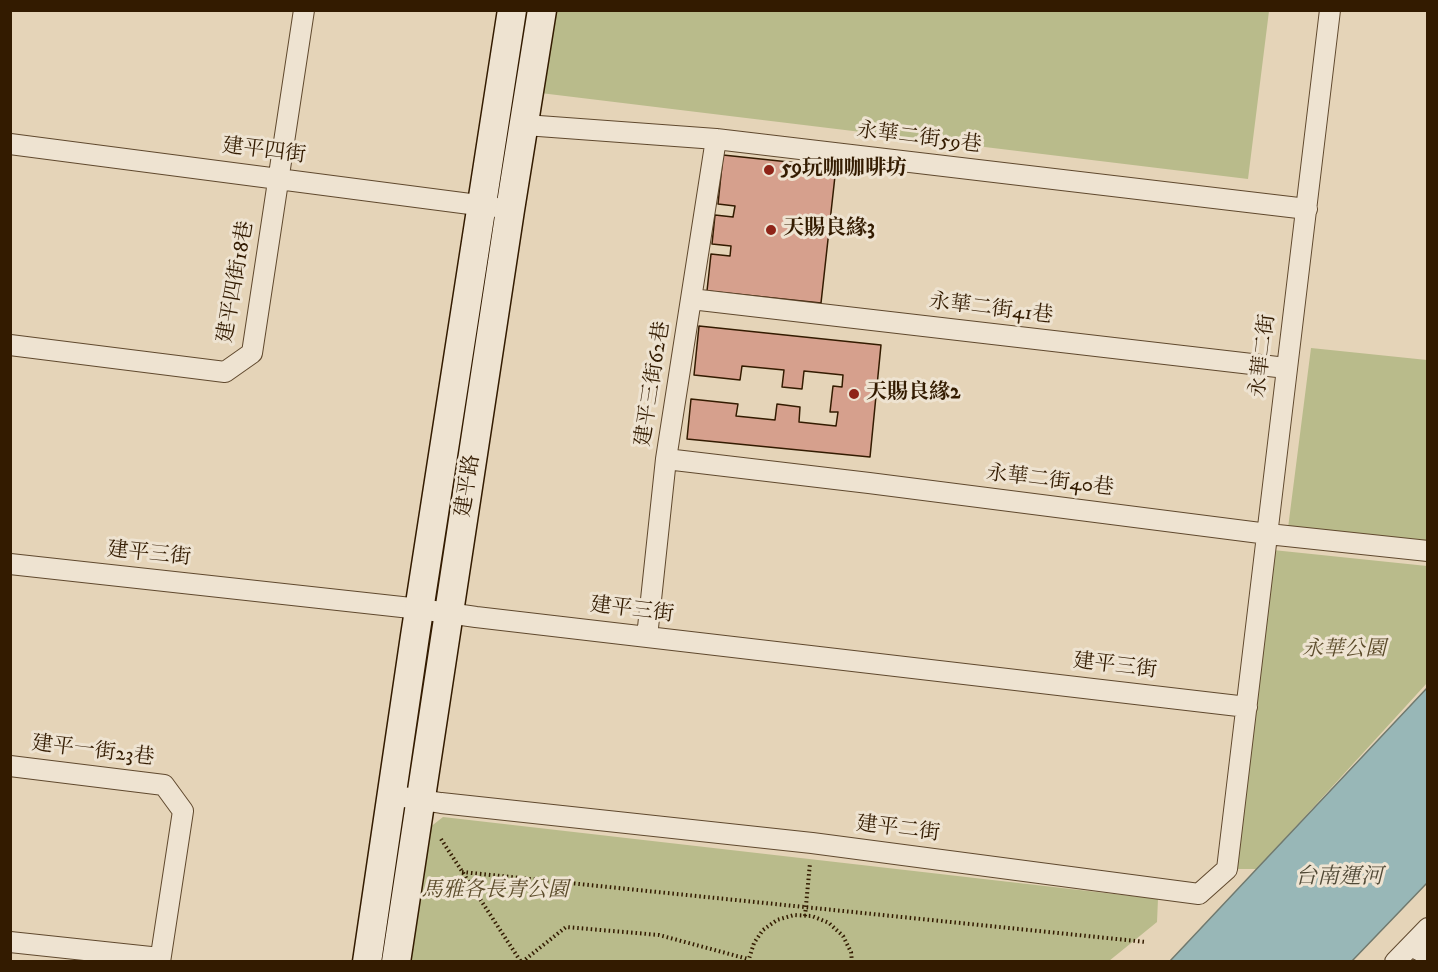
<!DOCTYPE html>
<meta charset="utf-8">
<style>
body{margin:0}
#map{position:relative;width:1438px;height:972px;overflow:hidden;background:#e5d4b8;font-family:"IM FELL DW Pica",serif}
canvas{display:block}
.frame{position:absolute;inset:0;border:12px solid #331b00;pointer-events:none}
</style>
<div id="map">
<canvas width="1438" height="972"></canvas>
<div class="frame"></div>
</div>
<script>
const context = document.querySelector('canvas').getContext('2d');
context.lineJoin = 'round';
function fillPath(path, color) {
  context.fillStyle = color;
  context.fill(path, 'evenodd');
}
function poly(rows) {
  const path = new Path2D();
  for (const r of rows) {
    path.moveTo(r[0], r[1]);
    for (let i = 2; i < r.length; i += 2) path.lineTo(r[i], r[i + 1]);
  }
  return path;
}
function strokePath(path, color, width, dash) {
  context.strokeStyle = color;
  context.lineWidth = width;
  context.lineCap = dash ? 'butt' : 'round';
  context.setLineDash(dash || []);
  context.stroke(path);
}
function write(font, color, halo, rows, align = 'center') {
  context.font = font + ' "IM FELL DW Pica","Noto Serif TC",serif';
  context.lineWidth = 6;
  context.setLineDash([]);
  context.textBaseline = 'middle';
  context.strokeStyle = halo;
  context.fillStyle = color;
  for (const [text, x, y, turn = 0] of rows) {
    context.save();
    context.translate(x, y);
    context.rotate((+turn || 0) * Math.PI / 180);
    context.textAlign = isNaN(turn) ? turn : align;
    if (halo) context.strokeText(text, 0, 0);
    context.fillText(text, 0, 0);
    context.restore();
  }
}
const green = poly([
 [534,11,1269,11,1248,179,524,91],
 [1311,348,1427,360,1427,543,1288,528],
 [1273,550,1427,566,1427,683,1257,869,1235,869],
 [443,817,1158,899,1157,922,1109,961,410,962,429,828]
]);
const water = poly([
 [1427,688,1427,883,1352,961,1170,961,1427,688]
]);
const building = poly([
 [723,155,836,167,821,303,707,291,711,254,730,256,731,246,712,244,715,215,733,217,735,206,718,204,723,155],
 [699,326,881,345,870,457,687,439,691,399,738,404,736,416,775,420,777,404,800,407,799,422,836,426,838,412,830,412,833,386,842,387,843,375,804,371,802,389,782,387,784,370,742,366,740,380,694,375,699,326]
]);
const path = poly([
 [441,839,521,962],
 [462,872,1146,942],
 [805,916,810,863],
 [522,962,566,927,659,935,748,959],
 [748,962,754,943,763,930,777,920,794,915,812,916,829,923,843,936,851,952,852,962]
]);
const street = poly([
 [525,125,716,139,1307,209],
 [10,144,493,207],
 [691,299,1286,368],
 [10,345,225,372,252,353,304,10],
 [666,459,869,483,1268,534,1428,551],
 [10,564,420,609,476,617,1247,707],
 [647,637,666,459,716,139],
 [10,766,164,785,183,811,160,962],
 [391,795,441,803,812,843,1199,894,1227,869,1330,10],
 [10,942,160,958],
 [1411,946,1428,955],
 [1395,962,1428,928]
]);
const secondary = poly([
 [367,962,415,636,512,10],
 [396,962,510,210,542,10]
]);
const markers = [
 [769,170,6,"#8f2418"],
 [771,230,6,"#8f2418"],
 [854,394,6,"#8f2418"]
];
const streetNames = [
 ["永華二街59巷",919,139,7],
 ["建平四街",264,152,7],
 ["建平四街18巷",237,282,-80],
 ["永華二街41巷",991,310,7],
 ["永華二街",1264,356,-83],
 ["建平三街62巷",654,384,-81],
 ["永華二街40巷",1050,482,7],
 ["建平路",469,486,-81],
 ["建平三街",149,555,6],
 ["建平三街",632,611,7],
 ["建平三街",1115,667,7],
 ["建平一街23巷",93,752,7],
 ["建平二街",898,830,7]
];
const poiNames = [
 ["59玩咖咖啡坊",781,170],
 ["天賜良緣3",783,230],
 ["天賜良緣2",866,394]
];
const parkNames = [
 ["永華公園",1344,651],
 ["馬雅各長青公園",495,892]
];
const waterNames = [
 ["台南運河",1339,878]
];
fillPath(green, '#b9bb8b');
fillPath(water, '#98b7b7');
strokePath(water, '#70796e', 1.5);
fillPath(building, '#d6a08d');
strokePath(building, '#331b00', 1.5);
strokePath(street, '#60492e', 22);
strokePath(secondary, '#331b00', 31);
strokePath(path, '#331b00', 4, [1.5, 3]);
strokePath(street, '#eee3d1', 20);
strokePath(secondary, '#eee3d1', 28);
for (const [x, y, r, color] of markers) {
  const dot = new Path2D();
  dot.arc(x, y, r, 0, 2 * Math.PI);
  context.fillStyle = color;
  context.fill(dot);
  strokePath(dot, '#eee3d1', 2);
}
write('21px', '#331b00', '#eee3d1', streetNames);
write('bold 21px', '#331b00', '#eee3d1', poiNames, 'left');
write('italic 21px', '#5b4b2a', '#eee3d1', parkNames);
write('italic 22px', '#514a37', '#eee3d1', waterNames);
</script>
